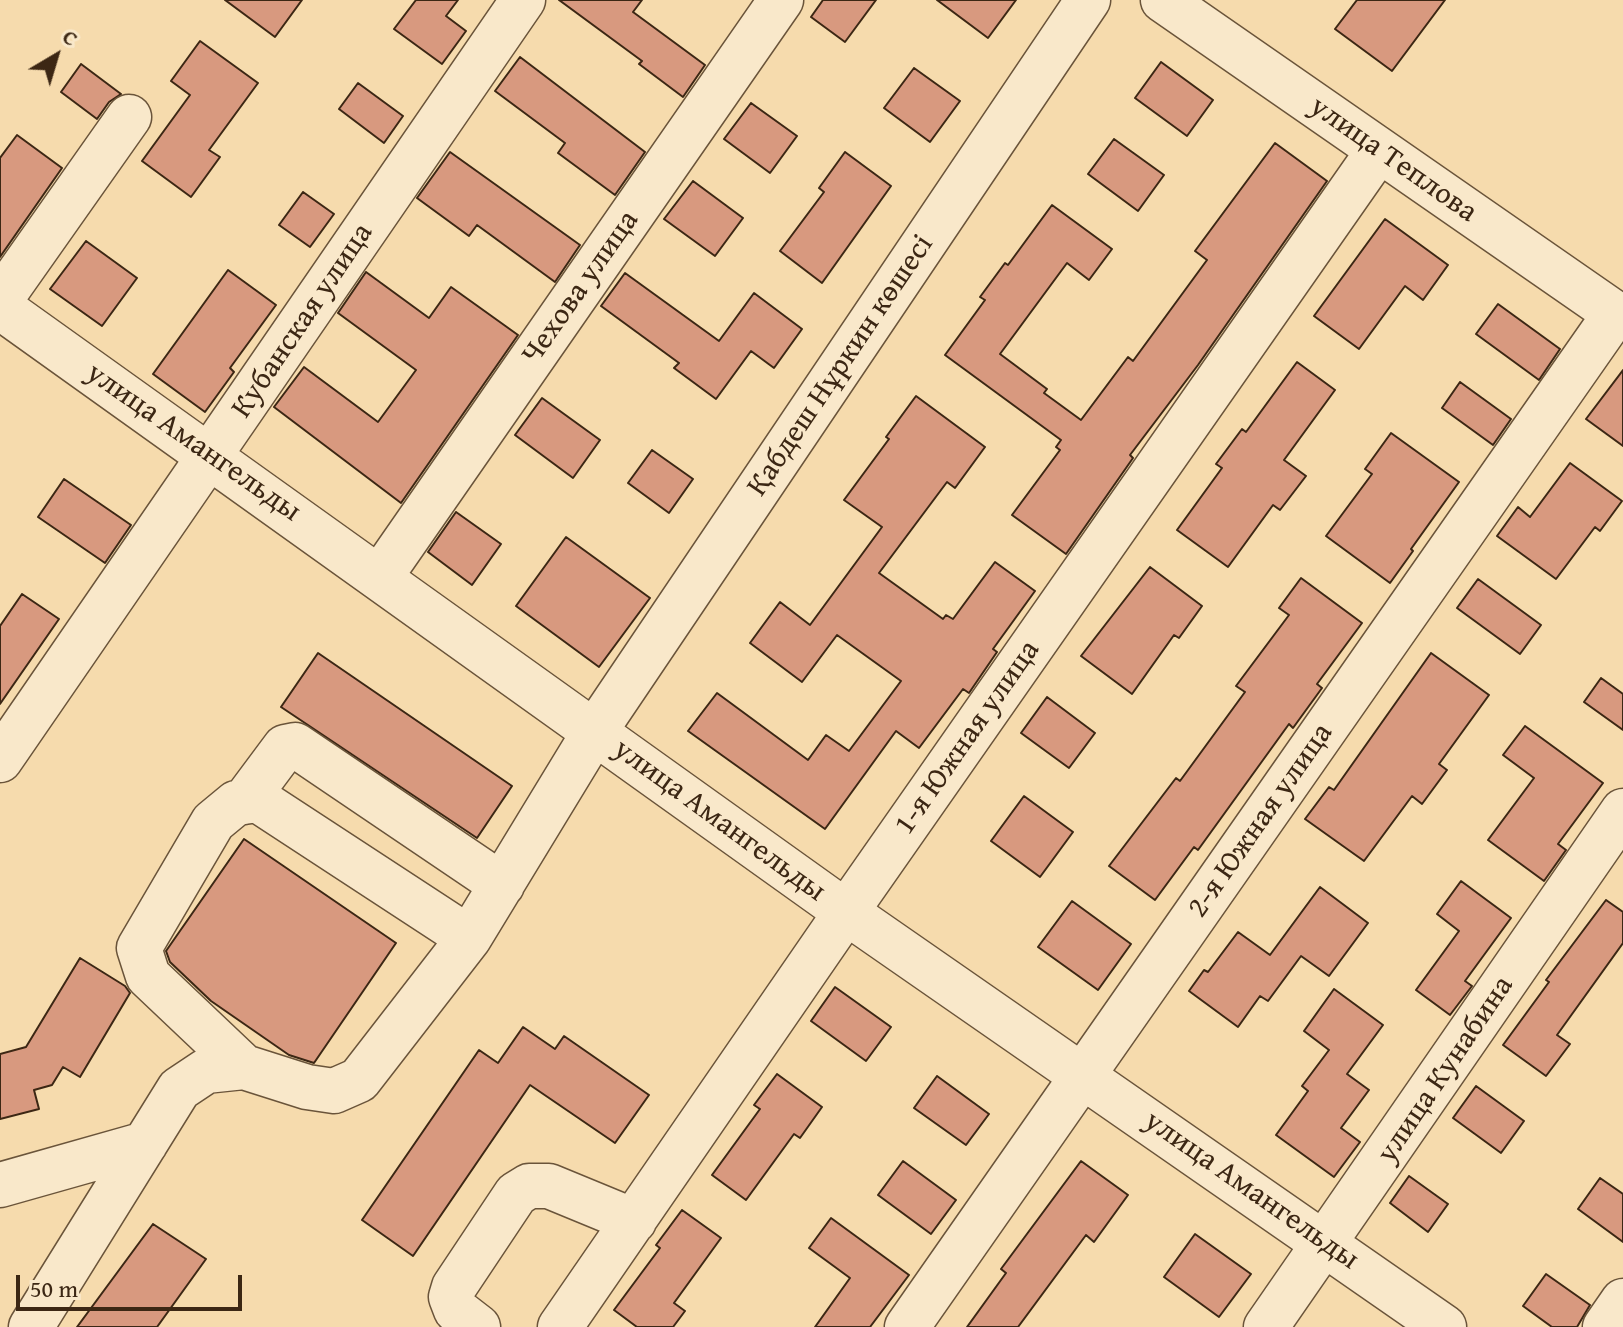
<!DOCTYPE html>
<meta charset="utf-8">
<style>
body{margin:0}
#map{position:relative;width:1623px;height:1327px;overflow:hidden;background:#f6dbad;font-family:"Gentium Book Plus",serif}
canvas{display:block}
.north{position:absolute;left:16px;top:16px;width:80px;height:80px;-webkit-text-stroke:6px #f9e8ca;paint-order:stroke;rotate:38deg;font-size:22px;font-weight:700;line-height:32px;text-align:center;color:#3c2714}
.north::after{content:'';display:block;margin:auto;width:28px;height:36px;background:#3c2714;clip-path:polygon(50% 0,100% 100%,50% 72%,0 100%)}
.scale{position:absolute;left:16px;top:1275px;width:226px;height:36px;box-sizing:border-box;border:4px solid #3c2714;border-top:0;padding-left:10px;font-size:24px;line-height:28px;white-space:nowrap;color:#3c2714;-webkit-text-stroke:6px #f9e8ca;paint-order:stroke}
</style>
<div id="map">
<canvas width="1623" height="1327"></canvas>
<div class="north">С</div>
<div class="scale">50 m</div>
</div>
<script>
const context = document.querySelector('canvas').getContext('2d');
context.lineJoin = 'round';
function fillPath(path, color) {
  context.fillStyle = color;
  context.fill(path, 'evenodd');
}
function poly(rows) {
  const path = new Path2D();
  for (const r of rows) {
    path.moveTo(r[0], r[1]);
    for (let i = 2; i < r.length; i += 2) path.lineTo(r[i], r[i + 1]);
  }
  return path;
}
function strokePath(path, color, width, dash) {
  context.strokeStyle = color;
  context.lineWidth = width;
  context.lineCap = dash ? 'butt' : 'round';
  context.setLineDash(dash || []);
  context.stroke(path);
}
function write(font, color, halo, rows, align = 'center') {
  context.font = font + ' "Gentium Book Plus",serif';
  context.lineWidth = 6;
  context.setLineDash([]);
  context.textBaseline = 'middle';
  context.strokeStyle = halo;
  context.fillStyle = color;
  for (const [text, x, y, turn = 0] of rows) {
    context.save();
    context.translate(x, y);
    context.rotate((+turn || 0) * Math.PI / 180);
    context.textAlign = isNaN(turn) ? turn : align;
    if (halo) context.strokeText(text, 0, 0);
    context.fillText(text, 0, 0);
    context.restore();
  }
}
const building = poly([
 [225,0,302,0,275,37,225,0],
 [416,0,458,0,446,16,466,31,442,64,394,29,416,0],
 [559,0,642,0,633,12,705,65,683,97,639,64,642,61,559,0],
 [823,0,876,0,845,42,811,17,823,0],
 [937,0,1016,0,988,38,937,0],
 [1357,0,1445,0,1392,71,1335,29,1357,0],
 [200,41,258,83,209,150,220,157,191,197,142,161,190,95,171,81,200,41],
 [520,57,645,152,615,195,558,153,565,143,495,91,520,57],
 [1161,62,1213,100,1187,136,1135,98,1161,62],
 [81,64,121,94,109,102,97,119,61,92,81,64],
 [914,68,960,101,930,142,884,108,914,68],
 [358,83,403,116,384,143,339,109,358,83],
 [751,103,797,136,770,173,724,139,751,103],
 [17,135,62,168,0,257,0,158,17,135],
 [1114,139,1164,175,1138,211,1088,174,1114,139],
 [1275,143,1327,181,1198,365,1130,455,1133,458,1066,554,1012,515,1060,450,1056,447,1061,440,945,355,985,300,980,297,1005,263,1008,265,1052,205,1112,249,1089,280,1067,263,1000,354,1047,389,1044,393,1081,420,1128,357,1133,361,1207,260,1195,251,1275,143],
 [450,152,580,245,555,282,477,225,469,236,417,198,450,152],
 [845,152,891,186,822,283,780,251,824,192,819,188,845,152],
 [693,181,743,218,715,256,664,219,693,181],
 [303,192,334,214,310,247,279,225,303,192],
 [1385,219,1448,265,1423,300,1405,286,1359,349,1314,316,1385,219],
 [86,241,137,278,102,326,50,289,86,241],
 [228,270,276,305,230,368,234,372,205,412,153,374,228,270],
 [366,272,429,318,451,287,518,335,401,503,274,407,304,367,378,422,416,370,338,313,366,272],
 [625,273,719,341,754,293,802,329,774,368,751,351,716,399,674,368,679,363,601,306,625,273],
 [1498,304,1560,349,1539,380,1476,334,1498,304],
 [1297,362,1335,390,1284,460,1306,476,1280,510,1273,505,1228,567,1177,530,1222,468,1216,464,1242,429,1246,432,1297,362],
 [1623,370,1623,446,1586,419,1623,370],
 [1460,382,1511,419,1493,445,1442,408,1460,382],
 [916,396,985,447,955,488,947,482,879,573,943,619,946,615,953,619,995,562,1035,591,993,649,997,652,969,693,963,689,919,748,896,731,825,829,688,731,717,693,808,760,826,735,849,751,901,681,837,635,802,682,750,643,780,602,810,625,882,527,844,500,889,439,886,437,916,396],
 [542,398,600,440,573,478,515,435,542,398],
 [1391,433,1459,482,1411,549,1413,551,1390,583,1326,536,1372,474,1365,469,1391,433],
 [652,450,693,479,669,513,628,483,652,450],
 [1570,463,1622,501,1600,531,1595,527,1556,579,1497,536,1518,507,1530,517,1570,463],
 [64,479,131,525,105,563,38,517,64,479],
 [456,512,501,544,472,585,428,552,456,512],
 [566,537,650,598,599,667,516,606,566,537],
 [1150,567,1202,606,1179,638,1174,635,1132,694,1081,656,1150,567],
 [1301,578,1362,623,1317,684,1322,688,1293,728,1289,724,1198,850,1194,847,1155,900,1109,866,1176,778,1180,781,1245,692,1236,686,1289,615,1279,608,1301,578],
 [1478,579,1541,625,1520,654,1457,608,1478,579],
 [22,594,59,619,0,704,0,626,22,594],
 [318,653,512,786,477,838,281,707,318,653],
 [1431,653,1489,695,1439,764,1447,770,1422,804,1412,796,1364,861,1305,819,1329,787,1334,790,1431,653],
 [1601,678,1623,694,1623,730,1584,702,1601,678],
 [1047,697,1095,733,1069,768,1021,733,1047,697],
 [1525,726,1603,783,1558,844,1566,850,1544,881,1488,840,1534,778,1503,755,1525,726],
 [1024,796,1073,832,1040,877,991,841,1024,796],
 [244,839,396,943,314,1063,289,1055,211,1001,170,962,166,951,244,839],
 [1461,881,1511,918,1465,981,1472,986,1450,1015,1416,990,1459,931,1437,914,1461,881],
 [1320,887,1368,923,1329,976,1301,956,1268,1001,1260,996,1238,1027,1189,991,1204,970,1208,972,1238,932,1270,955,1320,887],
 [1606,900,1623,912,1623,943,1557,1035,1570,1044,1546,1076,1503,1045,1549,982,1546,980,1606,900],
 [1072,901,1131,944,1098,990,1038,947,1072,901],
 [80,958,125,986,130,993,80,1077,63,1067,52,1085,34,1090,39,1109,0,1119,0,1054,26,1047,80,958],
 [835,987,891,1027,866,1061,811,1021,835,987],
 [1334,989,1383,1025,1347,1074,1369,1090,1341,1128,1360,1142,1334,1177,1276,1135,1308,1091,1302,1086,1329,1050,1304,1031,1334,989],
 [523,1027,555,1049,564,1036,649,1095,615,1143,530,1085,413,1256,362,1220,479,1050,498,1063,523,1027],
 [777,1074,822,1107,800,1138,794,1134,746,1200,712,1175,760,1109,754,1105,777,1074],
 [937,1076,989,1114,966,1145,914,1108,937,1076],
 [1476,1086,1524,1121,1501,1153,1453,1118,1476,1086],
 [903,1161,956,1200,931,1234,878,1195,903,1161],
 [1081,1161,1128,1195,1094,1242,1086,1235,1018,1327,967,1327,1006,1273,1001,1269,1081,1161],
 [1409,1176,1448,1204,1428,1232,1390,1203,1409,1176],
 [1600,1178,1623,1194,1623,1242,1578,1209,1600,1178],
 [682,1210,721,1238,674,1303,685,1311,673,1327,637,1327,614,1310,660,1248,656,1245,682,1210],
 [831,1218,909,1275,870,1327,815,1327,850,1278,809,1248,831,1218],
 [153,1224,206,1259,157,1327,77,1327,153,1224],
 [1195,1234,1251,1274,1219,1317,1164,1277,1195,1234],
 [1546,1274,1590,1305,1577,1327,1552,1327,1523,1306,1546,1274]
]);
const minor = poly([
 [1163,0,1623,319],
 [0,300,129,117],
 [0,307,846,912,1444,1327],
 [380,577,781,0],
 [0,760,523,0],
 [244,802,285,747,295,745,502,885],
 [244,1067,148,976,139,948,213,822,236,803,258,800,469,938],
 [0,1185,145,1144],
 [31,1327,179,1089,206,1071,244,1067,307,1087,334,1091,359,1080,469,938,595,731,1088,0],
 [478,1327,456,1310,451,1297,454,1287,516,1194,529,1186,549,1186,634,1221],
 [560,1327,846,912,1379,150],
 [907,1327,1615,314],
 [1266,1327,1623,811],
 [1605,1327,1623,1301]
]);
const streetNames = [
 ["улица Теплова",1393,160,35],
 ["Чехова улица",581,288,-55],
 ["Кубанская улица",303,321,-56],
 ["Қабдеш Нұркин көшесі",841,366,-56],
 ["улица Амангельды",193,443,35],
 ["1-я Южная улица",968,738,-55],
 ["улица Амангельды",719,821,36],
 ["2-я Южная улица",1261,821,-55],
 ["улица Кунабина",1446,1070,-56],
 ["улица Амангельды",1251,1191,35]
];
fillPath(building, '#d8997f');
strokePath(building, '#3c2714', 2);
strokePath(minor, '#6a543a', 47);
strokePath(minor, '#f9e8ca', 44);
write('30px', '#3c2714', '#f9e8ca', streetNames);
</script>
